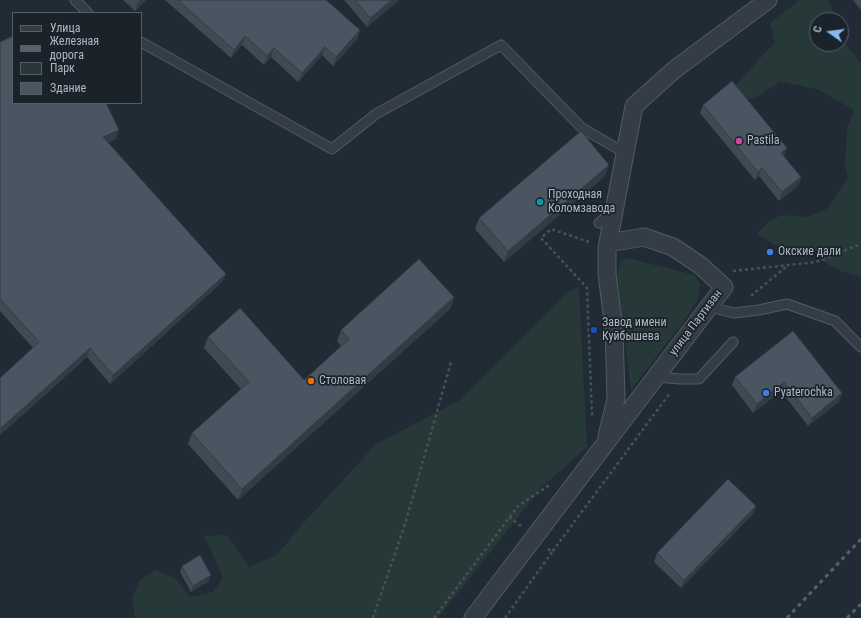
<!DOCTYPE html>
<meta charset="utf-8">
<style>
body{margin:0}
#map{position:relative;width:861px;height:618px;overflow:hidden;background:#212b35;font-family:"Roboto Condensed",sans-serif}
canvas{display:block}
.legend{position:absolute;left:12px;top:12px;width:130px;height:92px;box-sizing:border-box;background:#1a222a;border:1px solid #555e67;margin:0;padding:5px 7px;list-style:none;font-size:12px;color:#aeb8c2}
.legend li{display:flex;align-items:center;gap:8px;height:20px}
.legend b{width:20px;border:1px solid #555e67}
.north{position:absolute;left:809px;top:12px;width:40px;height:40px;box-sizing:border-box;background:#1a222a;border:1px solid #555e67;border-radius:50%;rotate:284deg;font-size:11px;font-weight:700;line-height:16px;text-align:center;color:#aeb8c2}
.north::after{content:'';display:block;margin:auto;width:14px;height:18px;background:#86b9ef;clip-path:polygon(50% 0,100% 100%,50% 72%,0 100%)}
</style>
<div id="map">
<canvas width="861" height="618"></canvas>
<ul class="legend">
<li><b style="height:5px;background:#343d46"></b>Улица</li>
<li><b style="height:5px;background:#56616c"></b>Железная дорога</li>
<li><b style="height:11px;background:#263938"></b>Парк</li>
<li><b style="height:11px;background:#495661"></b>Здание</li>
</ul>
<div class="north">С</div>
</div>
<script>
const context = document.querySelector('canvas').getContext('2d');
context.lineJoin = 'round';
function fillPath(path, color) {
  context.fillStyle = color;
  context.fill(path, 'evenodd');
}
function poly(rows) {
  const path = new Path2D();
  for (const r of rows) {
    path.moveTo(r[0], r[1]);
    for (let i = 2; i < r.length; i += 2) path.lineTo(r[i], r[i + 1]);
  }
  return path;
}
function strokePath(path, color, width, dash) {
  context.strokeStyle = color;
  context.lineWidth = width;
  context.lineCap = dash ? 'butt' : 'round';
  context.setLineDash(dash || []);
  context.stroke(path);
}
function write(font, color, halo, rows, align = 'center') {
  context.font = font + ' "Roboto Condensed",sans-serif';
  context.lineWidth = 3.5;
  context.setLineDash([]);
  context.textBaseline = 'middle';
  context.strokeStyle = halo;
  context.fillStyle = color;
  for (const [text, x, y, turn = 0] of rows) {
    context.save();
    context.translate(x, y);
    context.rotate((+turn || 0) * Math.PI / 180);
    context.textAlign = isNaN(turn) ? turn : align;
    if (halo) context.strokeText(text, 0, 0);
    context.fillText(text, 0, 0);
    context.restore();
  }
}
const green = poly([
 [800,0,829,0,836,20,817,20,817,44,841,44,841,38,861,63,861,277,840,271,814,256,788,253,757,234,770,220,782,215,808,217,828,208,848,178,845,165,847,128,854,110,819,90,780,81,756,98,720,102,775,42,770,23],
 [626,258,695,275,700,284,698,299,683,322,631,390,617,273,620,262],
 [579,287,587,447,541,488,438,618,135,618,132,597,140,580,156,570,176,579,190,597,213,592,223,577,204,536,227,535,249,567,277,555,298,529,376,444,460,400,567,292]
]);
const path = poly([
 [589,242,551,229,541,238,587,288,592,416],
 [733,271,816,262,861,244],
 [751,296,787,266],
 [509,517,521,526],
 [548,549,552,552,670,393],
 [373,618,406,521,451,362],
 [434,618,518,506,551,484],
 [505,618,552,552]
]);
const lane = poly([
 [75,0,88,13],
 [141,42,332,149,376,114,501,45,582,128,625,153],
 [599,223,612,212],
 [709,307,734,313,759,310,787,304,835,321,861,347],
 [656,377,680,379,699,379,733,342]
]);
const street = poly([
 [607,436,616,399,614,329,607,274,607,248,634,106,674,70,768,0],
 [473,618,724,287,700,265,673,247,644,237,608,243]
]);
const rail = poly([
 [787,618,861,539],
 [847,618,861,604]
]);
const wall = poly([
 [123,0,146,0,135,11],
 [165,0,326,0,360,30,357,39,333,66,322,55,298,82,271,57,264,65,242,45,231,58],
 [344,0,399,0,367,27],
 [853,0,861,0,861,10],
 [0,42,116,139,108,142,226,274,222,282,110,384,87,357,0,435,0,378,33,348,0,311],
 [703,105,787,148,784,156,801,177,798,186,779,201,759,176,755,180,700,113],
 [605,176,504,262,475,229,479,218],
 [454,297,450,309,238,500,188,444,192,433,241,389,204,348,208,337,304,380,341,346,337,341,341,330],
 [793,331,839,402,808,426,781,391,753,413,732,385,735,377],
 [756,506,753,514,681,588,654,562,657,553],
 [182,566,209,581,191,592,180,572]
]);
const shadedWall = poly([
 [140,0,146,0,135,11,138,2],
 [392,0,399,0,367,27,370,18],
 [360,30,357,39,333,66,336,57],
 [245,36,242,45,231,58,234,50],
 [325,47,322,55,298,82,302,73],
 [274,48,271,57,264,65,267,56],
 [119,130,116,139,99,146,103,137],
 [787,148,784,156,781,153],
 [609,165,605,176,504,262,508,251],
 [762,168,759,176,755,180,758,172],
 [801,177,798,186,779,201,782,192],
 [226,274,222,282,110,384,113,375],
 [454,297,450,309,238,500,242,489],
 [90,348,87,357,0,435,0,432,1,428],
 [784,382,781,391,753,413,757,404],
 [842,393,839,402,808,426,812,418],
 [756,506,753,514,681,588,684,580],
 [211,575,209,581,191,592,193,586]
]);
const building = poly([
 [178,0,326,0,360,30,336,57,325,47,302,73,274,48,267,56,245,36,234,50,178,0],
 [355,0,392,0,370,18,355,0],
 [13,36,13,103,106,103,119,130,103,137,226,274,113,375,90,348,1,428,0,427,0,378,39,342,0,299,0,42,13,36],
 [732,81,787,148,781,153,801,177,782,192,762,168,758,172,703,105,732,81],
 [581,131,609,165,508,251,479,218,581,131],
 [419,259,454,297,242,489,192,433,249,382,208,337,240,308,304,380,349,339,341,330,419,259],
 [793,331,842,393,812,418,784,382,757,404,735,377,793,331],
 [728,479,756,506,684,580,657,553,728,479],
 [200,555,211,575,193,586,182,566,200,555]
]);
const markers = [
 [739,141,4,"#d1479c"],
 [540,202,4,"#0f9aa8"],
 [770,252,4,"#3f7fe0"],
 [594,330,4,"#1a4fb4"],
 [311,381,4,"#e8710a"],
 [766,393,4,"#3f7fe0"]
];
const poiNames = [
 ["Pastila",747,141],
 ["Проходная",548,195],
 ["Коломзавода",548,209],
 ["Окские дали",778,252],
 ["Завод имени",602,323],
 ["Куйбышева",602,337],
 ["Столовая",319,381],
 ["Pyaterochka",774,393]
];
const streetNames = [
 ["улица Партизан",696,323,-53]
];
fillPath(green, '#263938');
strokePath(lane, '#525b63', 11);
strokePath(street, '#525b63', 19);
strokePath(path, '#425455', 2.5, [3, 3]);
strokePath(lane, '#343d46', 9);
strokePath(street, '#343d46', 17);
strokePath(rail, '#56616c', 3, [4, 4]);
fillPath(wall, '#3f4a53');
fillPath(shadedWall, '#333c44');
fillPath(building, '#495661');
strokePath(building, '#333c44', 1);
for (const [x, y, r, color] of markers) {
  const dot = new Path2D();
  dot.arc(x, y, r, 0, 2 * Math.PI);
  context.fillStyle = color;
  context.fill(dot);
  strokePath(dot, '#1a222a', 1.5);
}
write('12px', '#aeb8c2', '#1a222a', poiNames, 'left');
write('12px', '#aeb8c2', '#1a222a', streetNames);
</script>
